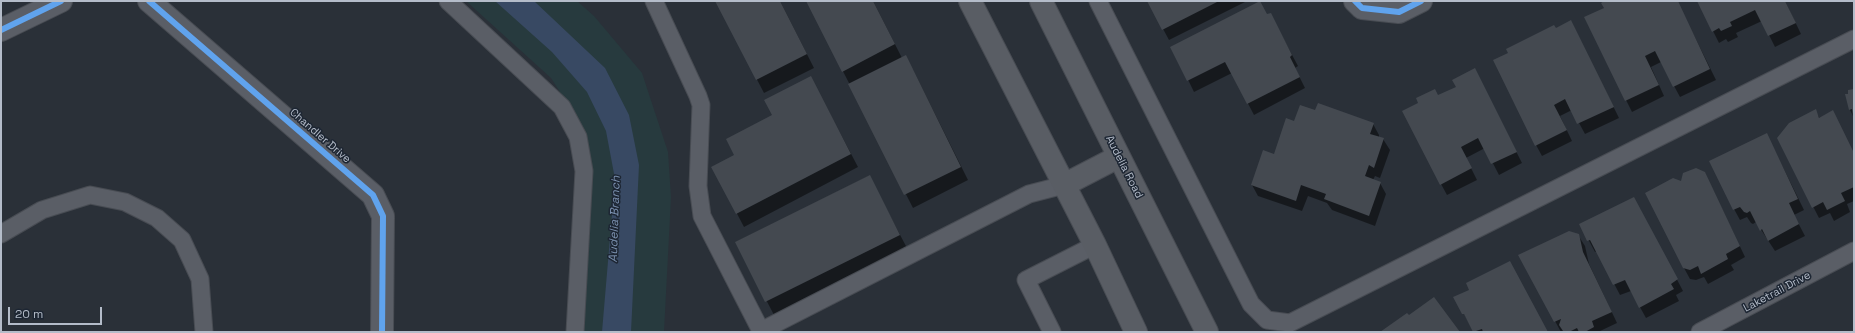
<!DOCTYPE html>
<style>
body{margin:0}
#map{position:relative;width:1855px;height:333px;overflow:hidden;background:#2a3038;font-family:"Space Grotesk",sans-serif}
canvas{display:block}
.frame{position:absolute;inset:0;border:2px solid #b4bcc9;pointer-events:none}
.scale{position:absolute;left:8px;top:307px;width:94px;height:18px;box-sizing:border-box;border:2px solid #b4bcc9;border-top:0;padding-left:5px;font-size:12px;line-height:14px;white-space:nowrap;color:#b4bcc9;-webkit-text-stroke:3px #1d2633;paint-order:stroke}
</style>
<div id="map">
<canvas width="1855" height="333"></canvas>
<div class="frame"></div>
<div class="scale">20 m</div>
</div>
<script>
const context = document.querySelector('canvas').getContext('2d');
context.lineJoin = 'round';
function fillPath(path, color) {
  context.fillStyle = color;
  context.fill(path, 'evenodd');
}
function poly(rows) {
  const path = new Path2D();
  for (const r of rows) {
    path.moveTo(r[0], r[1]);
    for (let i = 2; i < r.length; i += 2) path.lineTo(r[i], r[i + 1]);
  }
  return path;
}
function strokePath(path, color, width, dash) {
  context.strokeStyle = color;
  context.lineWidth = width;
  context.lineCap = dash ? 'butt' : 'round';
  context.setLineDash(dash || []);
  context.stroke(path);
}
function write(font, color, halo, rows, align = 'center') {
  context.font = font + ' "Space Grotesk",sans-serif';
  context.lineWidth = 3;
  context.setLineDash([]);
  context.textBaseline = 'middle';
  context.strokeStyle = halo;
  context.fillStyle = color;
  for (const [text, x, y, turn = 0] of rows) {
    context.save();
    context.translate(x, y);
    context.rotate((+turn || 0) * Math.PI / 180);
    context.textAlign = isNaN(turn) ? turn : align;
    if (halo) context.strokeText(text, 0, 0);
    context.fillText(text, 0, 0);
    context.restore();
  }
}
const green = poly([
 [466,1,577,1,594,16,642,73,668,152,671,197,664,332,582,332,592,180,580,123,551,78]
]);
const water = poly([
 [495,1,534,1,605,68,629,115,639,165,631,332,602,332,615,179,606,131,587,92,552,52]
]);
const shadow = poly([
 [716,1,780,1,814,68,764,93],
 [807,1,873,1,902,58,913,70,968,180,913,208],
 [1148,1,1247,1,1169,40],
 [1607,1,1677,1,1716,80,1680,97,1661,62,1651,67,1664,96,1632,112,1585,18,1605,8],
 [1698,1,1785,1,1801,34,1775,47,1762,21,1736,33,1738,37,1728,42,1726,39,1719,43],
 [1267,15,1276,25,1298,66,1295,68,1305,88,1254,115,1232,73,1194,92,1172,47],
 [1571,21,1619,118,1585,134,1572,110,1560,116,1572,141,1542,156,1536,145,1555,29],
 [1480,80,1522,163,1499,175,1485,148,1466,158,1477,180,1447,195,1441,184,1438,96],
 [1854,90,1854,118,1850,110,1847,95],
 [818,91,858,167,744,227,713,168,736,156],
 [1815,110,1820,119,1854,153,1854,201,1847,204,1850,212,1834,221,1830,213,1819,218,1778,138],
 [1316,111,1373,124,1379,135,1379,138,1383,139,1390,150,1380,178,1375,176,1373,180,1380,183,1386,194,1375,226,1332,210,1327,203,1308,196,1302,211,1258,196,1252,185,1274,155,1294,122],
 [1772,145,1804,210,1794,215,1805,236,1775,251,1756,222,1753,224,1751,223,1747,217,1740,220,1734,209],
 [1705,173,1745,257,1731,265,1734,270,1708,284,1704,277,1696,280,1690,279,1684,268,1681,183],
 [869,176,907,248,774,315,736,242],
 [1640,209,1683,291,1676,295,1679,301,1646,318,1631,291,1620,295,1597,251,1595,252,1580,224],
 [1578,235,1585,246,1589,264,1617,323,1598,332,1561,332,1555,321],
 [1455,297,1547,332,1474,332]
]);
const building = poly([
 [715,1,780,1,807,54,756,80],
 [806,1,873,1,895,44,842,72],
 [1147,1,1219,1,1162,30],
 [1260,1,1267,14,1271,13,1292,55,1290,57,1300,77,1247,104,1225,62,1187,81,1170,47],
 [1604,1,1678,1,1710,69,1673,87,1655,51,1645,56,1659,85,1625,101,1584,17,1604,8,1601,3],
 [1697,1,1785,1,1796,23,1768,36,1755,10,1730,22,1732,26,1721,31,1719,28,1712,32],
 [1571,20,1614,107,1577,124,1565,99,1554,105,1567,130,1535,146,1493,60,1508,53,1506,49,1554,25,1556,28],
 [906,55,961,167,904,195,848,84],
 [1475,68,1517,152,1491,164,1478,138,1461,147,1472,168,1440,185,1402,111,1418,103,1416,98,1435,89,1438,95,1456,87,1452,80],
 [811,76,851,154,736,214,711,167,734,155,726,139,772,115,764,100],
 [1854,89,1854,116,1853,116,1852,109,1849,110,1845,94,1848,94,1848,90],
 [1318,103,1374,123,1370,134,1384,138,1374,168,1369,165,1365,176,1381,182,1369,216,1324,199,1326,194,1301,185,1296,201,1251,185,1263,150,1274,154,1286,118,1294,121,1300,105,1315,110],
 [1816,109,1819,118,1833,110,1854,153,1854,187,1841,193,1845,201,1827,210,1823,202,1812,208,1777,138,1789,123],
 [1767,133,1798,199,1789,203,1799,224,1768,241,1762,229,1760,231,1750,211,1747,213,1744,212,1740,207,1733,210,1709,161],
 [1696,168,1705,172,1740,246,1726,254,1728,259,1701,274,1698,266,1690,270,1683,268,1645,193,1673,178,1681,181,1683,173],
 [870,175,900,235,765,302,735,242],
 [1634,197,1678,279,1671,284,1674,289,1639,308,1625,280,1613,285,1590,240,1587,241,1579,224],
 [1569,231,1579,234,1583,252,1612,312,1592,321,1594,327,1585,332,1579,332,1577,328,1569,332,1563,331,1559,325,1561,319,1554,322,1518,255],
 [1510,261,1548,332,1483,332,1482,329,1473,332,1464,314,1462,314,1453,297,1469,290,1466,283],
 [1434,297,1460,332,1380,332,1407,313,1409,315]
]);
const service = poly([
 [448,1,562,107,578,137,584,171,575,332],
 [654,1,698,96,701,105,698,186,702,216,761,331,1029,194,1064,185],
 [1098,1,1251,304,1267,320,1290,323,1854,39],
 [1,234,42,210,90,195,125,202,157,218,182,240,200,279,204,332],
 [1052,332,1026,280,1095,245],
 [1700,332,1854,251]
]);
const minor = poly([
 [149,1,373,195,383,216,382,332],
 [1355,1,1362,8,1399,12,1421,1],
 [1,30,61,1]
]);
const secondary = poly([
 [970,1,1095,245,1136,332],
 [1041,1,1207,332],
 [1064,185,1118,157]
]);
const cycleway = poly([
 [149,1,373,195,383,216,382,332],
 [1355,1,1362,8,1399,12,1421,1],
 [1,30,61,1]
]);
const streetNames = [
 ["Chandler Drive",320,136,41],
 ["Audelia Road",1124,167,63],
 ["Laketrail Drive",1777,292,-28]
];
const waterNames = [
 ["Audelia Branch",615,219,-88]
];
fillPath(green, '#273a3e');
fillPath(water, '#384963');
fillPath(shadow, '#0007');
fillPath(building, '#444950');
strokePath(service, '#484c53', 19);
strokePath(minor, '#484c53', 24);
strokePath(secondary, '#484c53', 24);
strokePath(service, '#5a5e66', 17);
strokePath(minor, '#5a5e66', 22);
strokePath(secondary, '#595d64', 22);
strokePath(cycleway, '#60a3ed', 6);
write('11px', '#b4bcc9', '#1d2633', streetNames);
write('italic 12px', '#7c92b1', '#1d2633', waterNames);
</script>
